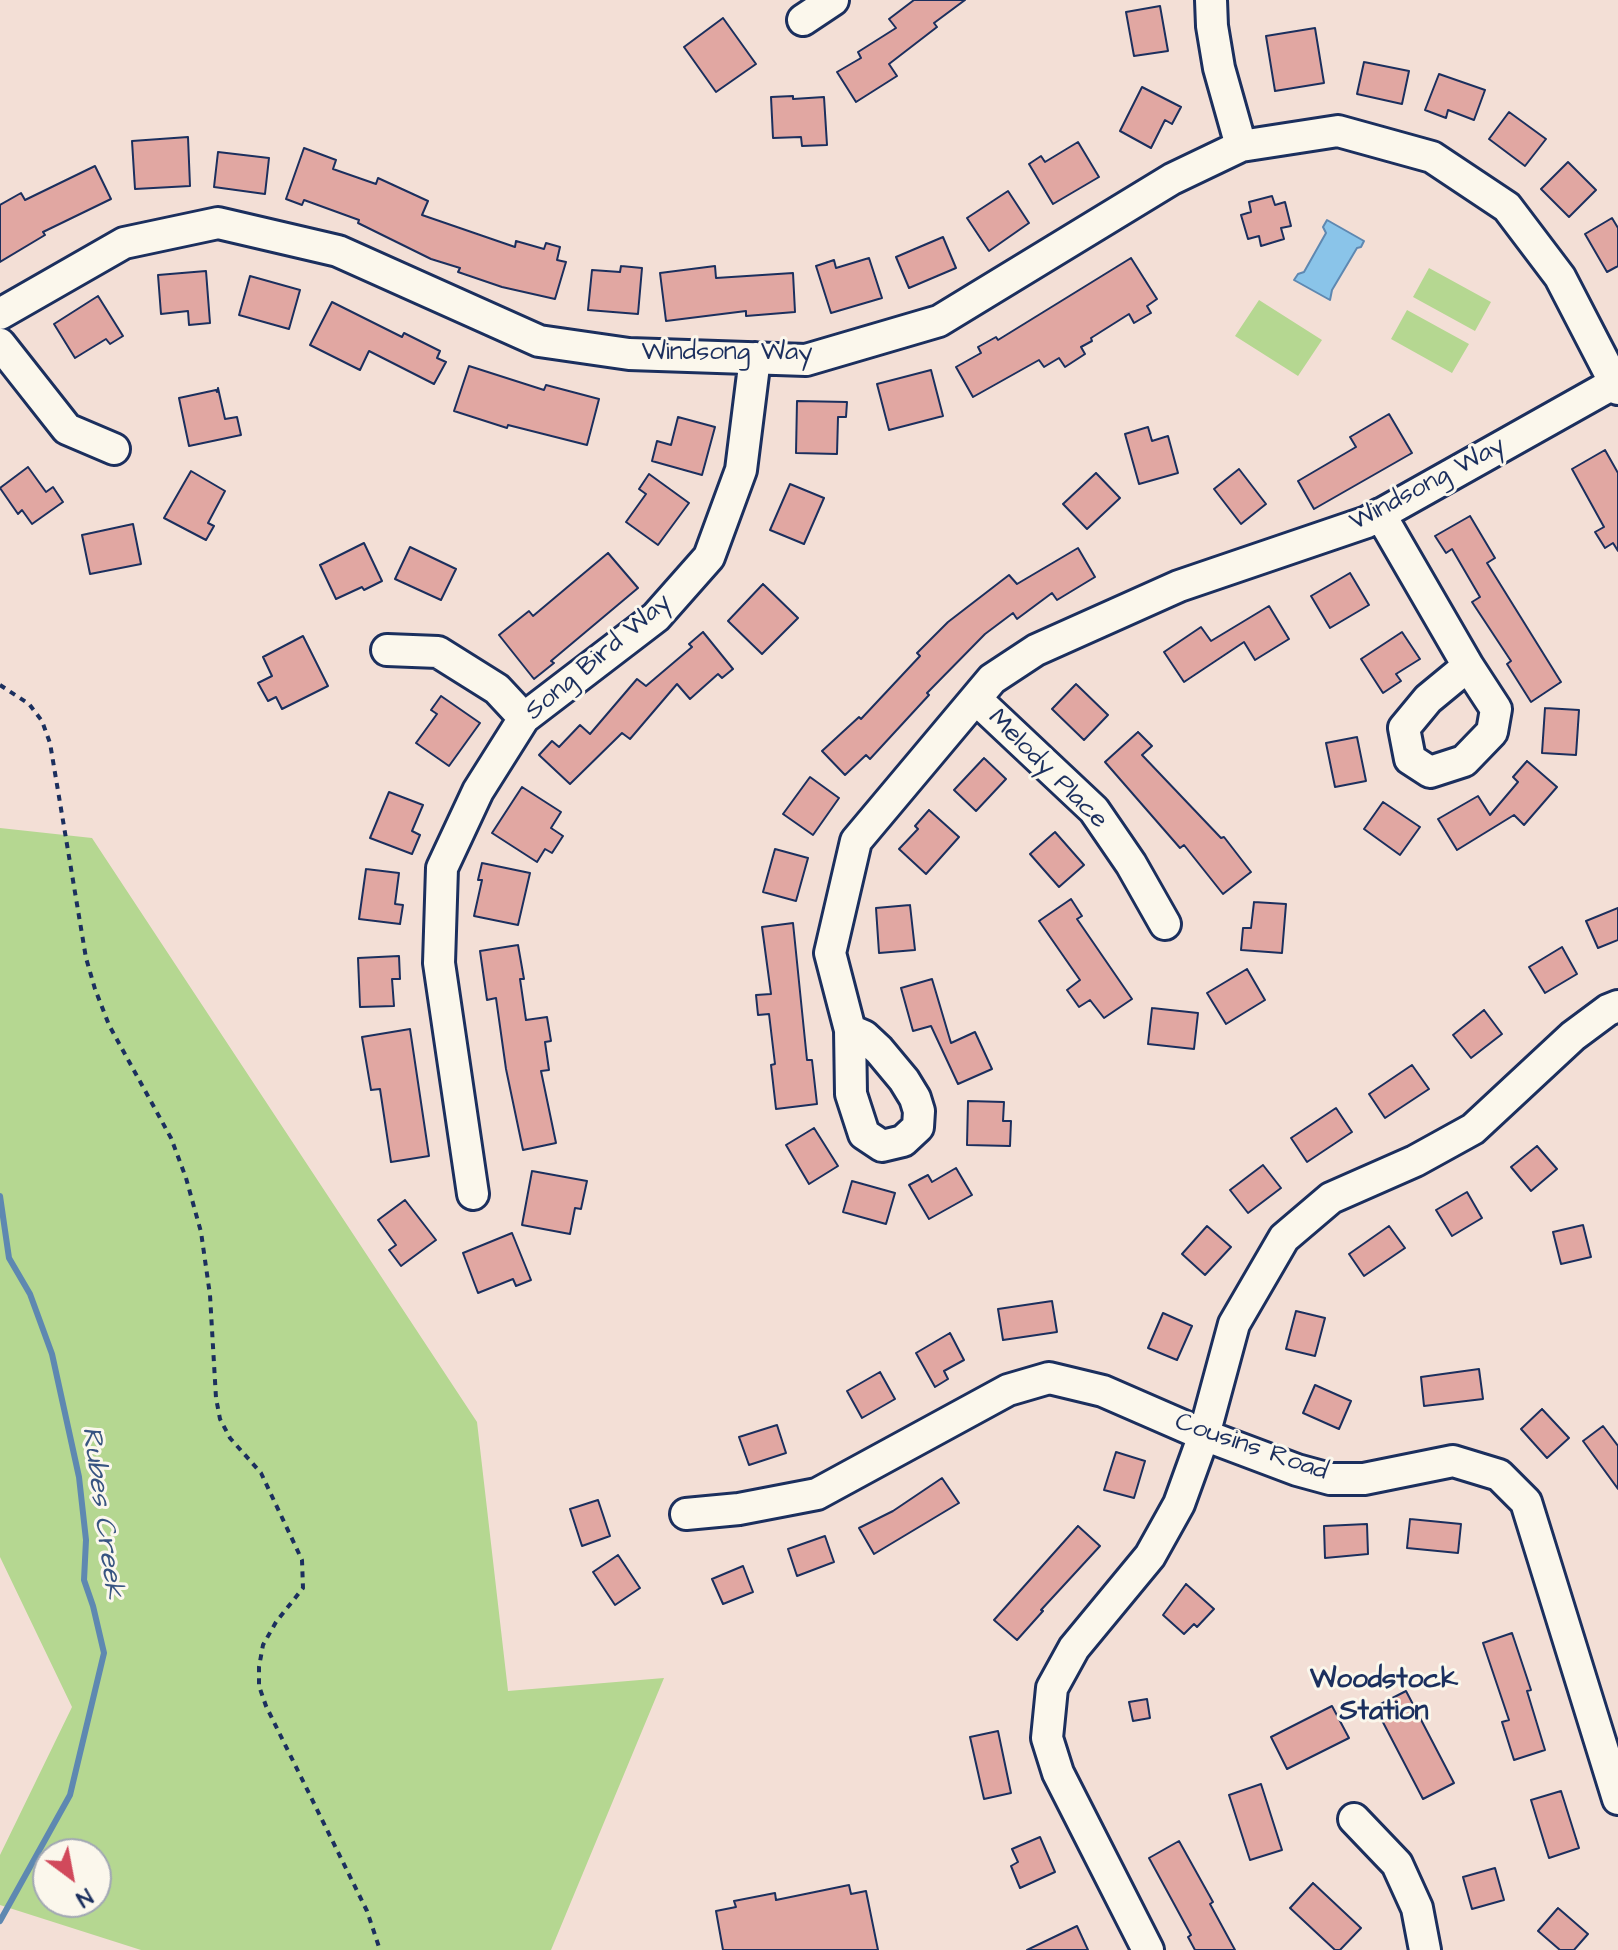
<!DOCTYPE html>
<style>
body{margin:0}
#map{position:relative;width:1618px;height:1950px;overflow:hidden;background:#f3dfd6;font-family:"Architects Daughter",sans-serif}
canvas{display:block}
.north{position:absolute;left:32px;top:1838px;width:80px;height:80px;box-sizing:border-box;background:#fbf7ec;border:2px solid #a1a7b3;border-radius:50%;rotate:148deg;font-size:22px;font-weight:700;line-height:32px;text-align:center;color:#1b2f5e}
.north::after{content:'';display:block;margin:auto;width:28px;height:36px;background:#d1495b;clip-path:polygon(50% 0,100% 100%,50% 72%,0 100%)}
</style>
<div id="map">
<canvas width="1618" height="1950"></canvas>
<div class="north">N</div>
</div>
<script>
const context = document.querySelector('canvas').getContext('2d');
context.lineJoin = 'round';
function fillPath(path, color) {
  context.fillStyle = color;
  context.fill(path, 'evenodd');
}
function poly(rows) {
  const path = new Path2D();
  for (const r of rows) {
    path.moveTo(r[0], r[1]);
    for (let i = 2; i < r.length; i += 2) path.lineTo(r[i], r[i + 1]);
  }
  return path;
}
function strokePath(path, color, width, dash) {
  context.strokeStyle = color;
  context.lineWidth = width;
  context.lineCap = dash ? 'butt' : 'round';
  context.setLineDash(dash || []);
  context.stroke(path);
}
function write(font, color, halo, rows, align = 'center') {
  context.font = font + ' "Architects Daughter",sans-serif';
  context.lineWidth = 6;
  context.setLineDash([]);
  context.textBaseline = 'middle';
  context.strokeStyle = halo;
  context.fillStyle = color;
  for (const [text, x, y, turn = 0] of rows) {
    context.save();
    context.translate(x, y);
    context.rotate((+turn || 0) * Math.PI / 180);
    context.textAlign = isNaN(turn) ? turn : align;
    if (halo) context.strokeText(text, 0, 0);
    context.fillText(text, 0, 0);
    context.restore();
  }
}
const green = poly([
 [1429,268,1491,302,1475,331,1413,297],
 [1259,300,1322,340,1298,376,1235,336],
 [1407,310,1469,344,1452,373,1391,339],
 [0,828,92,838,477,1422,508,1691,664,1678,551,1950,141,1950,0,1905,0,1855,72,1707,0,1557],
 [48,1854,96,1854,96,1902,48,1902]
]);
const water = poly([
 [1327,220,1364,241,1361,247,1357,248,1332,290,1330,300,1294,280,1298,274,1304,272,1326,233,1323,227,1327,220]
]);
const stream = poly([
 [0,1196,9,1258,30,1294,52,1354,79,1477,86,1540,84,1580,93,1606,104,1653,70,1795,0,1921]
]);
const building = poly([
 [914,0,965,0,934,23,937,27,889,64,897,76,856,102,837,72,861,58,858,52,896,28,889,19,914,0],
 [1160,6,1168,51,1134,56,1126,12,1160,6],
 [723,18,756,64,716,92,684,47,723,18],
 [1315,28,1324,83,1275,91,1266,36,1315,28],
 [1364,62,1409,71,1402,104,1357,94,1364,62],
 [1439,74,1485,90,1474,120,1448,110,1446,118,1425,110,1439,74],
 [1142,87,1181,107,1172,124,1165,120,1151,148,1120,131,1142,87],
 [793,96,793,99,824,97,827,145,802,146,801,137,773,138,771,97,793,96],
 [1509,112,1546,139,1525,166,1489,139,1509,112],
 [188,137,190,186,135,189,132,141,188,137],
 [1078,142,1099,177,1053,204,1029,164,1041,156,1045,162,1078,142],
 [304,148,336,160,333,169,376,184,378,178,428,201,422,215,515,247,516,241,544,249,546,243,560,247,557,260,566,262,555,299,502,287,458,272,460,268,431,259,358,223,359,220,304,200,302,205,286,199,304,148],
 [218,152,269,158,265,194,214,187,218,152],
 [1568,162,1596,190,1569,217,1541,189,1568,162],
 [95,166,111,199,43,232,45,235,0,262,0,205,21,193,25,200,95,166],
 [1008,191,1029,223,989,251,967,218,1008,191],
 [1272,196,1275,205,1285,202,1291,226,1281,228,1284,239,1261,246,1259,236,1248,239,1241,215,1251,212,1249,202,1272,196],
 [1612,218,1618,228,1618,266,1607,272,1585,234,1612,218],
 [943,237,956,268,909,288,896,257,943,237],
 [869,258,882,298,831,313,816,266,834,260,836,268,869,258],
 [1131,258,1157,299,1147,306,1151,313,1134,323,1129,314,1091,338,1092,341,1081,347,1085,354,1065,367,1059,358,1044,367,1039,360,973,397,956,367,981,353,978,347,996,337,998,340,1131,258],
 [621,266,642,268,638,314,588,310,592,270,620,272,621,266],
 [715,266,716,278,793,273,795,312,746,316,746,311,666,321,660,273,715,266],
 [206,271,210,323,189,325,188,311,161,314,158,275,206,271],
 [250,276,300,290,289,329,239,315,250,276],
 [98,296,123,336,110,344,106,339,75,358,54,324,98,296],
 [332,302,402,337,404,333,440,351,437,358,446,362,434,384,369,351,360,370,310,345,332,302],
 [469,366,544,390,546,385,599,399,587,445,508,425,507,428,454,411,469,366],
 [931,370,943,416,889,430,877,384,931,370],
 [218,388,225,419,237,417,241,435,189,446,179,398,216,390,217,392,218,388],
 [797,401,847,402,846,417,838,417,837,454,796,453,797,401],
 [1389,414,1412,453,1314,509,1298,481,1356,447,1350,437,1389,414],
 [678,417,715,427,702,475,652,461,657,441,671,445,678,417],
 [1148,427,1152,441,1168,436,1178,473,1139,484,1125,434,1148,427],
 [1605,450,1618,473,1618,551,1613,543,1605,548,1595,532,1604,527,1572,469,1605,450],
 [28,467,46,492,53,487,63,502,32,524,22,510,18,514,0,488,28,467],
 [1239,469,1266,504,1241,524,1214,489,1239,469],
 [191,471,225,491,208,523,214,526,206,540,164,518,191,471],
 [1096,473,1120,498,1087,529,1063,504,1096,473],
 [649,474,689,503,658,545,626,522,646,494,639,489,649,474],
 [790,484,824,498,804,544,770,530,790,484],
 [1470,516,1495,558,1487,563,1561,682,1531,702,1507,664,1511,661,1472,602,1480,597,1452,549,1446,553,1435,536,1470,516],
 [133,524,141,564,90,574,82,535,133,524],
 [364,543,382,581,364,590,362,587,336,599,320,565,364,543],
 [410,547,456,569,441,600,395,579,410,547],
 [1078,548,1095,577,1057,600,1052,593,1017,619,1013,613,985,634,927,693,929,695,870,759,866,755,845,775,822,751,859,717,861,719,920,656,917,653,948,622,1009,575,1017,584,1078,548],
 [608,553,638,588,551,661,554,663,534,679,499,635,529,611,533,616,608,553],
 [1350,573,1369,605,1330,628,1311,596,1350,573],
 [763,584,798,618,762,654,728,621,763,584],
 [1269,606,1289,639,1255,660,1244,642,1184,682,1164,652,1201,627,1211,641,1269,606],
 [703,632,733,669,722,678,718,674,690,699,677,684,630,739,622,733,570,784,539,755,552,741,559,747,580,725,590,734,637,679,646,686,692,647,689,644,703,632],
 [1402,632,1420,659,1396,674,1401,681,1383,693,1361,659,1402,632],
 [303,636,328,686,282,709,276,697,268,701,258,683,272,676,263,657,303,636],
 [1076,684,1108,715,1084,740,1052,709,1076,684],
 [441,696,480,723,449,766,416,743,437,714,431,710,441,696],
 [1545,708,1579,710,1576,755,1542,753,1545,708],
 [1138,732,1152,746,1142,755,1221,838,1224,837,1251,872,1223,894,1184,845,1180,848,1105,762,1138,732],
 [1357,737,1366,781,1335,787,1326,743,1357,737],
 [984,758,1006,779,976,811,954,790,984,758],
 [1527,761,1557,787,1524,825,1514,815,1457,850,1438,819,1478,796,1490,815,1518,782,1513,777,1527,761],
 [810,777,839,798,813,835,783,814,810,777],
 [522,787,561,812,551,828,563,836,552,853,545,849,537,862,492,833,522,787],
 [389,792,423,805,412,831,420,835,412,854,370,838,389,792],
 [1383,802,1420,827,1400,855,1364,829,1383,802],
 [929,810,959,837,926,874,899,849,918,829,915,826,929,810],
 [1055,832,1084,865,1059,887,1030,854,1055,832],
 [775,849,808,858,796,901,763,892,775,849],
 [482,863,530,873,518,925,474,916,482,880,478,880,482,863],
 [366,869,399,873,395,904,403,905,400,924,359,919,366,869],
 [1071,899,1082,916,1077,919,1132,999,1104,1018,1090,1000,1079,1007,1067,990,1080,980,1039,921,1071,899],
 [1254,902,1286,904,1282,953,1241,950,1243,928,1251,928,1254,902],
 [910,905,915,950,879,953,876,908,910,905],
 [1618,908,1618,940,1598,948,1586,921,1618,908],
 [793,923,807,1060,812,1060,817,1104,776,1109,771,1065,775,1064,769,1014,758,1015,756,995,771,994,762,927,793,923],
 [518,945,524,979,520,979,526,1020,547,1017,551,1041,545,1042,549,1070,541,1071,556,1143,523,1150,506,1069,496,998,487,1000,480,951,518,945],
 [1562,947,1577,974,1545,993,1529,967,1562,947],
 [399,956,400,979,392,979,394,1006,360,1007,358,958,399,956],
 [1247,969,1265,1000,1226,1024,1207,993,1247,969],
 [932,979,951,1043,975,1032,992,1069,958,1084,931,1026,913,1031,901,988,932,979],
 [1152,1008,1198,1013,1194,1049,1148,1044,1152,1008],
 [1484,1010,1502,1034,1471,1058,1453,1035,1484,1010],
 [410,1029,429,1156,391,1162,380,1089,371,1090,362,1037,410,1029],
 [1412,1065,1429,1089,1385,1118,1369,1094,1412,1065],
 [968,1101,1004,1102,1003,1121,1011,1121,1010,1146,967,1145,968,1101],
 [1336,1108,1352,1132,1307,1162,1291,1138,1336,1108],
 [814,1128,838,1166,809,1184,786,1145,814,1128],
 [1537,1146,1557,1169,1531,1191,1511,1167,1537,1146],
 [1263,1165,1281,1188,1248,1213,1230,1190,1263,1165],
 [956,1168,972,1195,929,1219,909,1185,928,1175,932,1182,956,1168],
 [532,1171,587,1181,581,1209,575,1208,570,1234,522,1225,532,1171],
 [852,1181,895,1193,886,1224,843,1212,852,1181],
 [1467,1192,1482,1218,1452,1236,1436,1210,1467,1192],
 [405,1200,436,1240,401,1266,389,1250,396,1245,378,1220,405,1200],
 [1583,1225,1591,1257,1561,1264,1553,1232,1583,1225],
 [1207,1226,1231,1247,1205,1275,1182,1254,1207,1226],
 [1389,1226,1405,1248,1364,1276,1349,1254,1389,1226],
 [512,1233,531,1280,516,1286,513,1279,478,1293,463,1253,512,1233],
 [1052,1301,1057,1332,1003,1340,998,1309,1052,1301],
 [1296,1311,1325,1318,1315,1356,1286,1349,1296,1311],
 [1163,1313,1192,1326,1177,1360,1148,1348,1163,1313],
 [950,1333,964,1360,944,1371,948,1379,935,1387,916,1353,950,1333],
 [1479,1369,1483,1399,1424,1406,1421,1377,1479,1369],
 [880,1372,895,1399,862,1418,847,1391,880,1372],
 [1315,1385,1351,1401,1339,1429,1303,1413,1315,1385],
 [1542,1409,1569,1438,1547,1458,1521,1429,1542,1409],
 [777,1425,786,1453,749,1465,739,1437,777,1425],
 [1603,1426,1618,1446,1618,1489,1583,1441,1603,1426],
 [1116,1452,1145,1461,1134,1498,1104,1490,1116,1452],
 [942,1478,959,1503,874,1554,859,1528,893,1511,942,1478],
 [598,1500,610,1536,582,1546,570,1509,598,1500],
 [1410,1519,1461,1524,1458,1553,1407,1548,1410,1519],
 [1367,1524,1368,1554,1325,1558,1324,1526,1367,1524],
 [1078,1526,1100,1546,1041,1610,1043,1611,1017,1640,994,1620,1078,1526],
 [825,1536,834,1562,797,1576,788,1549,825,1536],
 [618,1555,640,1588,615,1605,593,1572,618,1555],
 [743,1566,753,1592,723,1604,712,1579,743,1566],
 [1186,1584,1214,1609,1197,1627,1194,1624,1184,1634,1163,1615,1186,1584],
 [1512,1633,1531,1690,1527,1691,1545,1750,1514,1760,1502,1722,1509,1720,1483,1643,1512,1633],
 [1406,1691,1454,1783,1423,1799,1375,1707,1406,1691],
 [1147,1699,1150,1718,1133,1721,1129,1702,1147,1699],
 [1332,1706,1349,1738,1287,1769,1271,1737,1332,1706],
 [998,1731,1011,1793,984,1799,970,1737,998,1731],
 [1261,1784,1282,1850,1250,1860,1229,1795,1261,1784],
 [1561,1791,1579,1848,1549,1858,1531,1800,1561,1791],
 [1040,1837,1055,1872,1020,1888,1011,1866,1018,1862,1012,1849,1040,1837],
 [1179,1841,1213,1902,1210,1904,1235,1950,1195,1950,1188,1937,1191,1935,1149,1858,1179,1841],
 [1495,1868,1504,1900,1472,1909,1463,1877,1495,1868],
 [1313,1883,1361,1928,1340,1950,1335,1950,1290,1908,1313,1883],
 [849,1885,851,1894,866,1891,878,1950,723,1950,716,1911,736,1907,734,1901,775,1893,776,1900,849,1885],
 [1558,1908,1588,1934,1574,1950,1560,1950,1538,1931,1558,1908],
 [1077,1926,1088,1950,1027,1950,1077,1926]
]);
const path = poly([
 [0,685,29,704,42,721,50,743,86,958,95,989,109,1025,171,1138,186,1178,201,1232,210,1295,216,1398,220,1419,230,1438,261,1473,302,1560,303,1588,276,1622,263,1645,259,1667,259,1686,266,1706,367,1911,380,1950]
]);
const minor = poly([
 [1211,0,1212,26,1219,68,1241,146],
 [803,20,833,0],
 [0,314,124,243,218,223,338,251,539,341,629,354,806,360,939,321,1172,179,1241,146,1338,131,1432,157,1507,207,1560,277,1618,389],
 [0,344,67,429,114,449],
 [1380,514,1468,666,1428,699,1404,728,1410,759,1430,772,1464,761,1492,732,1496,709,1468,666],
 [387,650,438,652,497,689,524,718],
 [976,699,1094,810,1131,864,1165,924],
 [850,1030,864,1036,879,1050,904,1080,915,1098,919,1111,918,1127,903,1141,882,1146,864,1134,851,1094,850,1030,830,953,856,841,992,679,1036,650,1179,586,1367,522,1618,381],
 [473,1194,439,963,442,868,478,791,524,718,656,617,709,557,741,470,755,358],
 [686,1514,739,1509,817,1494,1008,1390,1049,1378,1103,1391,1204,1435,1297,1470,1330,1479,1364,1479,1453,1461,1499,1475,1526,1502,1618,1799],
 [1354,1819,1397,1864,1417,1908,1425,1950],
 [1148,1950,1058,1773,1047,1738,1052,1688,1074,1648,1150,1556,1179,1504,1204,1435,1234,1324,1284,1238,1331,1198,1415,1161,1473,1129,1573,1036,1608,1010,1618,1006]
]);
const streetNames = [
 ["Windsong Way",727,354],
 ["Windsong Way",1428,485,-28],
 ["Song Bird Way",599,658,-40],
 ["Melody Place",1047,770,45],
 ["Cousins Road",1251,1448,19]
];
const waterNames = [
 ["Rubes Creek",101,1513,82]
];
const neighbourhoodNames = [
 ["Woodstock",1384,1681],
 ["Station",1384,1713]
];
fillPath(green, '#b5d791');
fillPath(water, '#8ac4e9');
strokePath(water, '#5e88b1', 2);
strokePath(stream, '#5e88b1', 6);
fillPath(building, '#e1a7a2');
strokePath(building, '#1b2f5e', 2);
strokePath(minor, '#1b2f5e', 36);
strokePath(path, '#1b2f5e', 4, [6, 6]);
strokePath(minor, '#fbf7ec', 30);
write('26px', '#1b2f5e', '#fbf7ec', streetNames);
write('italic 28px', '#375481', '#fbf7ec', waterNames);
write('bold 28px', '#1b2f5e', '#fbf7ec', neighbourhoodNames);
</script>
